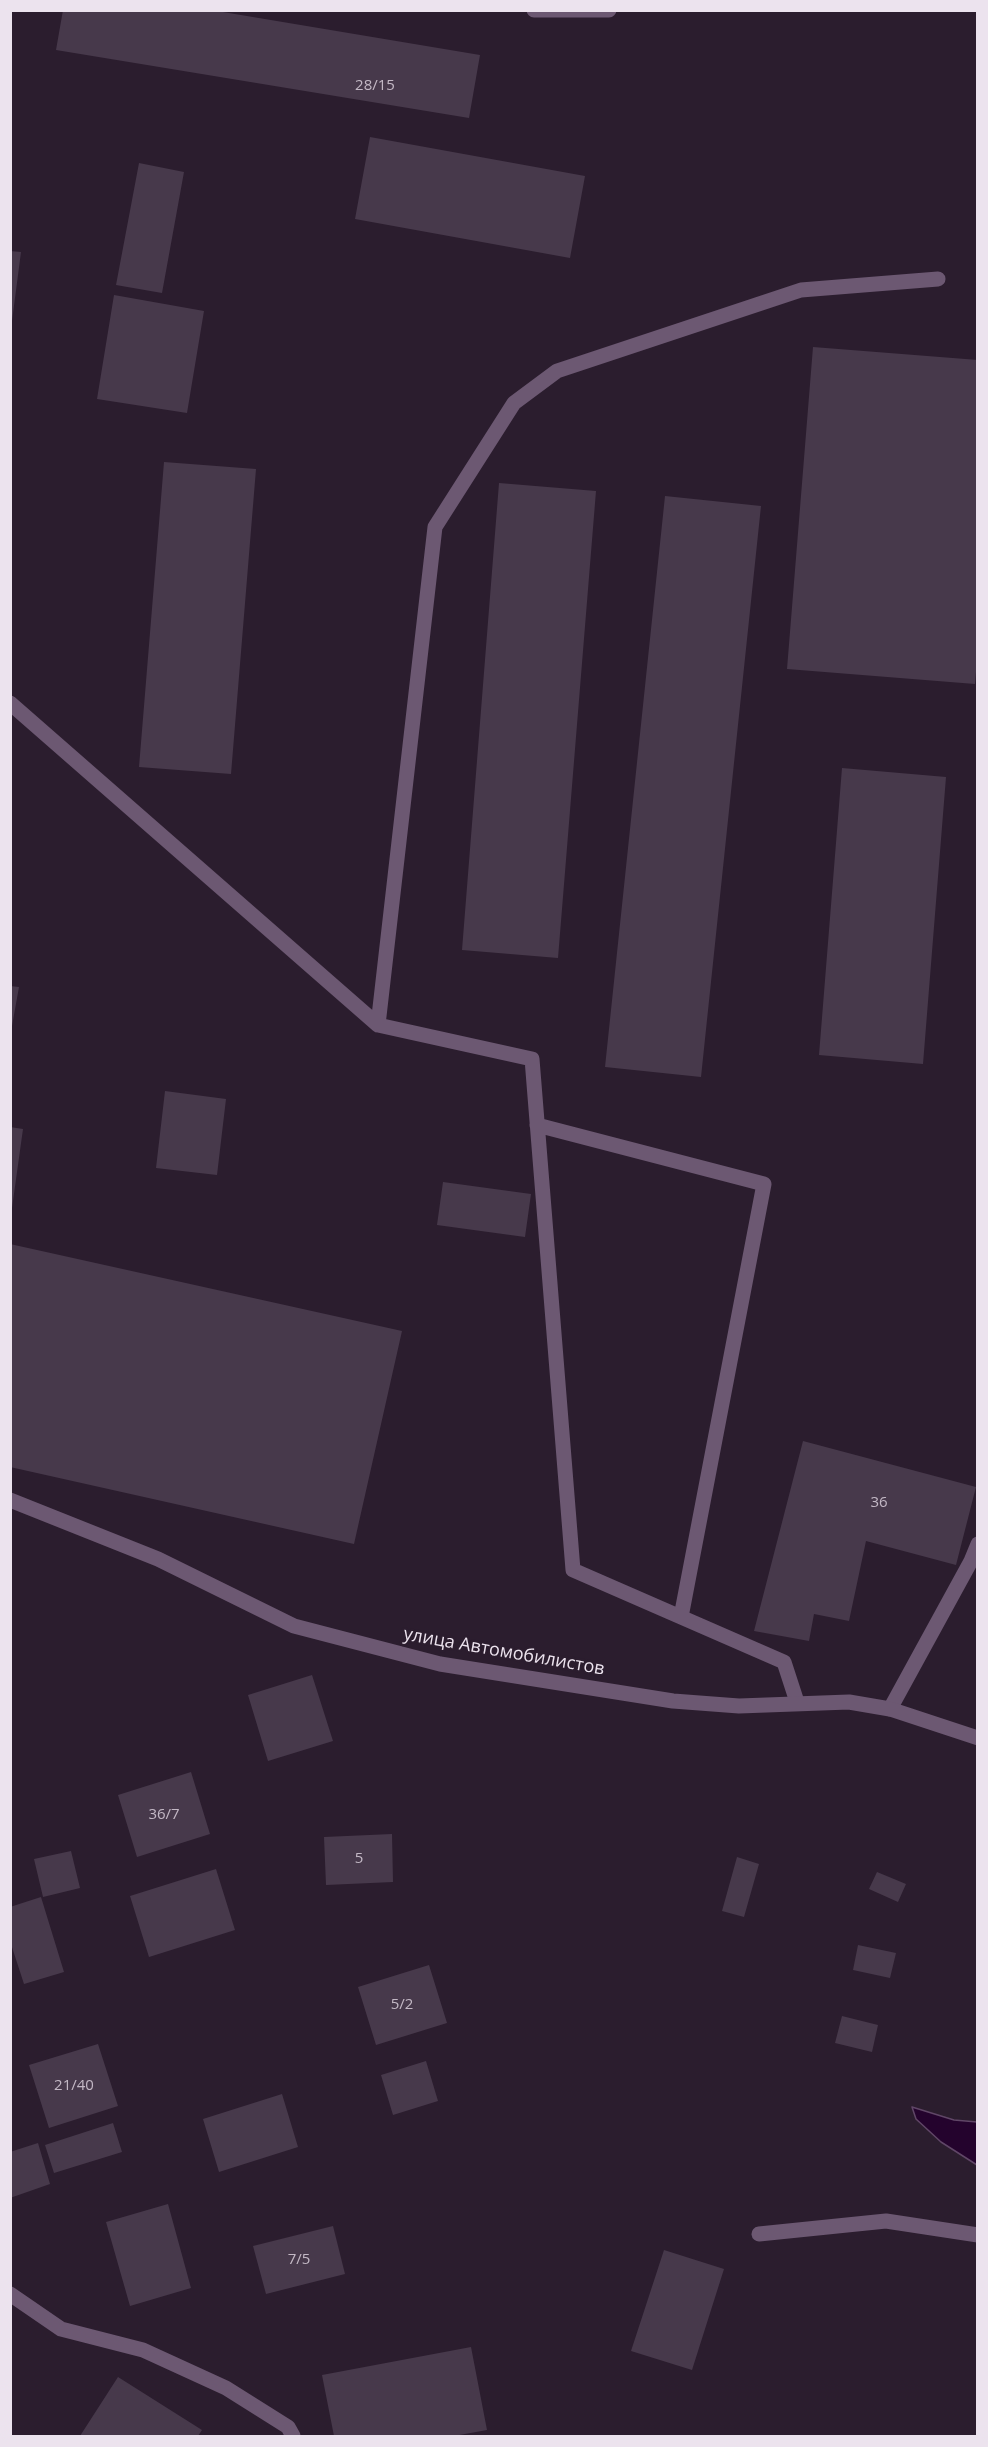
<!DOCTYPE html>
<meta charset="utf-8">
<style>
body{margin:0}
#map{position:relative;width:988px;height:2447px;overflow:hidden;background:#2b1d2e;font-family:"Open Sans",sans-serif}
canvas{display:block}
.frame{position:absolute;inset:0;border:12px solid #ece3ee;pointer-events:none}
</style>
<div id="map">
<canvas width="988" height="2447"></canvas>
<div class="frame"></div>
</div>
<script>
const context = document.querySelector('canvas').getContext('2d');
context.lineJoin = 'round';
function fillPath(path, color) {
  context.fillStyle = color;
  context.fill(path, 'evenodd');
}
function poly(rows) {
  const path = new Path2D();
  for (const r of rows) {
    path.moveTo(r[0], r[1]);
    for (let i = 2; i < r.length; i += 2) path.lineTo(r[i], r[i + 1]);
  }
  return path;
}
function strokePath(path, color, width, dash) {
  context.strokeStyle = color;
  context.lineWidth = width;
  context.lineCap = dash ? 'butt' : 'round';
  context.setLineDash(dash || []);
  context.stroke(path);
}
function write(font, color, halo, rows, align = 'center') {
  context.font = font + ' "Open Sans",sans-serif';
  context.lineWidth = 5;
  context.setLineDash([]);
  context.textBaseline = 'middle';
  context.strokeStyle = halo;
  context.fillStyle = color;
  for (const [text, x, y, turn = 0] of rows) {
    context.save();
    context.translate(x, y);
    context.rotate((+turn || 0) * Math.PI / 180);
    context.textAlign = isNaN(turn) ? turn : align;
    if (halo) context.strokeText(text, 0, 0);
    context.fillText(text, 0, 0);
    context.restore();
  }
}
const water = poly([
 [912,2107,954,2120,977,2122,977,2165,941,2142,916,2119,912,2107]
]);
const building = poly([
 [63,10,211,10,480,55,469,118,56,50],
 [370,137,585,176,570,258,355,219],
 [139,163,184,172,162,293,116,285],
 [10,251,21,252,12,321,10,320],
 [114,295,204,311,187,413,97,399],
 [813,347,978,360,978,647,975,684,787,669],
 [164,462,256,469,231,774,139,767],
 [499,483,596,491,558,958,462,950],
 [665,496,761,506,701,1077,605,1067],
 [842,768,946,777,923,1064,819,1055],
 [10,986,19,987,12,1026,10,1026],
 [165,1091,226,1099,217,1175,156,1168],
 [10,1127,23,1129,12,1208,10,1208],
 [443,1182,531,1194,525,1237,437,1225],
 [10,1244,402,1331,354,1544,10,1467],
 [803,1441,976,1487,956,1565,866,1541,849,1621,814,1614,809,1641,754,1631],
 [312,1675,333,1741,268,1761,248,1695],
 [191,1772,210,1834,137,1857,118,1795],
 [392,1834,393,1882,326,1885,324,1837],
 [71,1851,80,1888,43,1897,34,1859],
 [737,1857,759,1864,744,1917,722,1911],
 [216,1869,235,1930,149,1957,130,1896],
 [877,1872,906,1884,898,1902,869,1889],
 [41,1897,64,1972,24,1984,10,1941,10,1907],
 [858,1945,896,1953,890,1978,853,1970],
 [429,1965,447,2023,376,2045,358,1987],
 [842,2016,878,2025,872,2052,835,2043],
 [98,2044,118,2106,49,2128,29,2065],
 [426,2061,438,2101,393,2115,381,2075],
 [282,2094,298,2147,219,2172,203,2119],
 [113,2123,122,2152,54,2173,45,2145],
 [38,2143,50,2184,10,2198,10,2152],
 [168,2204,191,2288,130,2306,106,2222],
 [333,2226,345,2274,266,2294,253,2246],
 [664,2250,724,2269,692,2370,631,2351],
 [471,2347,487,2430,454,2436,334,2436,322,2375],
 [118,2377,202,2430,198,2436,80,2436]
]);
const lane = poly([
 [534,10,609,10],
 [10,703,378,1025],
 [537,1125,764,1184,681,1617],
 [797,1702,784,1662,573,1570,532,1059,378,1025,435,527,514,403,557,371,801,290,938,279],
 [890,1709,971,1561,978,1544],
 [759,2234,886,2221,978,2235],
 [10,2294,61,2329,143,2350,226,2388,288,2427,293,2436]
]);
const street = poly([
 [10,1500,158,1559,294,1626,440,1664,673,1701,739,1706,849,1702,890,1709,978,1738]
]);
const numberNames = [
 ["28/15",375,86],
 ["36",879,1503],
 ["36/7",164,1815],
 ["5",359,1859],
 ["5/2",402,2005],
 ["21/40",74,2086],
 ["7/5",299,2260]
];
const streetNames = [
 ["улица Автомобилистов",504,1652,10]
];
fillPath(water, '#24032d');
strokePath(water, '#604667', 1.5);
fillPath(building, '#47394b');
strokePath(lane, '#6c5872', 15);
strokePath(street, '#6c5872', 15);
write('15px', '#c3b8c5', null, numberNames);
write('18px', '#ece3ee', '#2b1d2e', streetNames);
</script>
